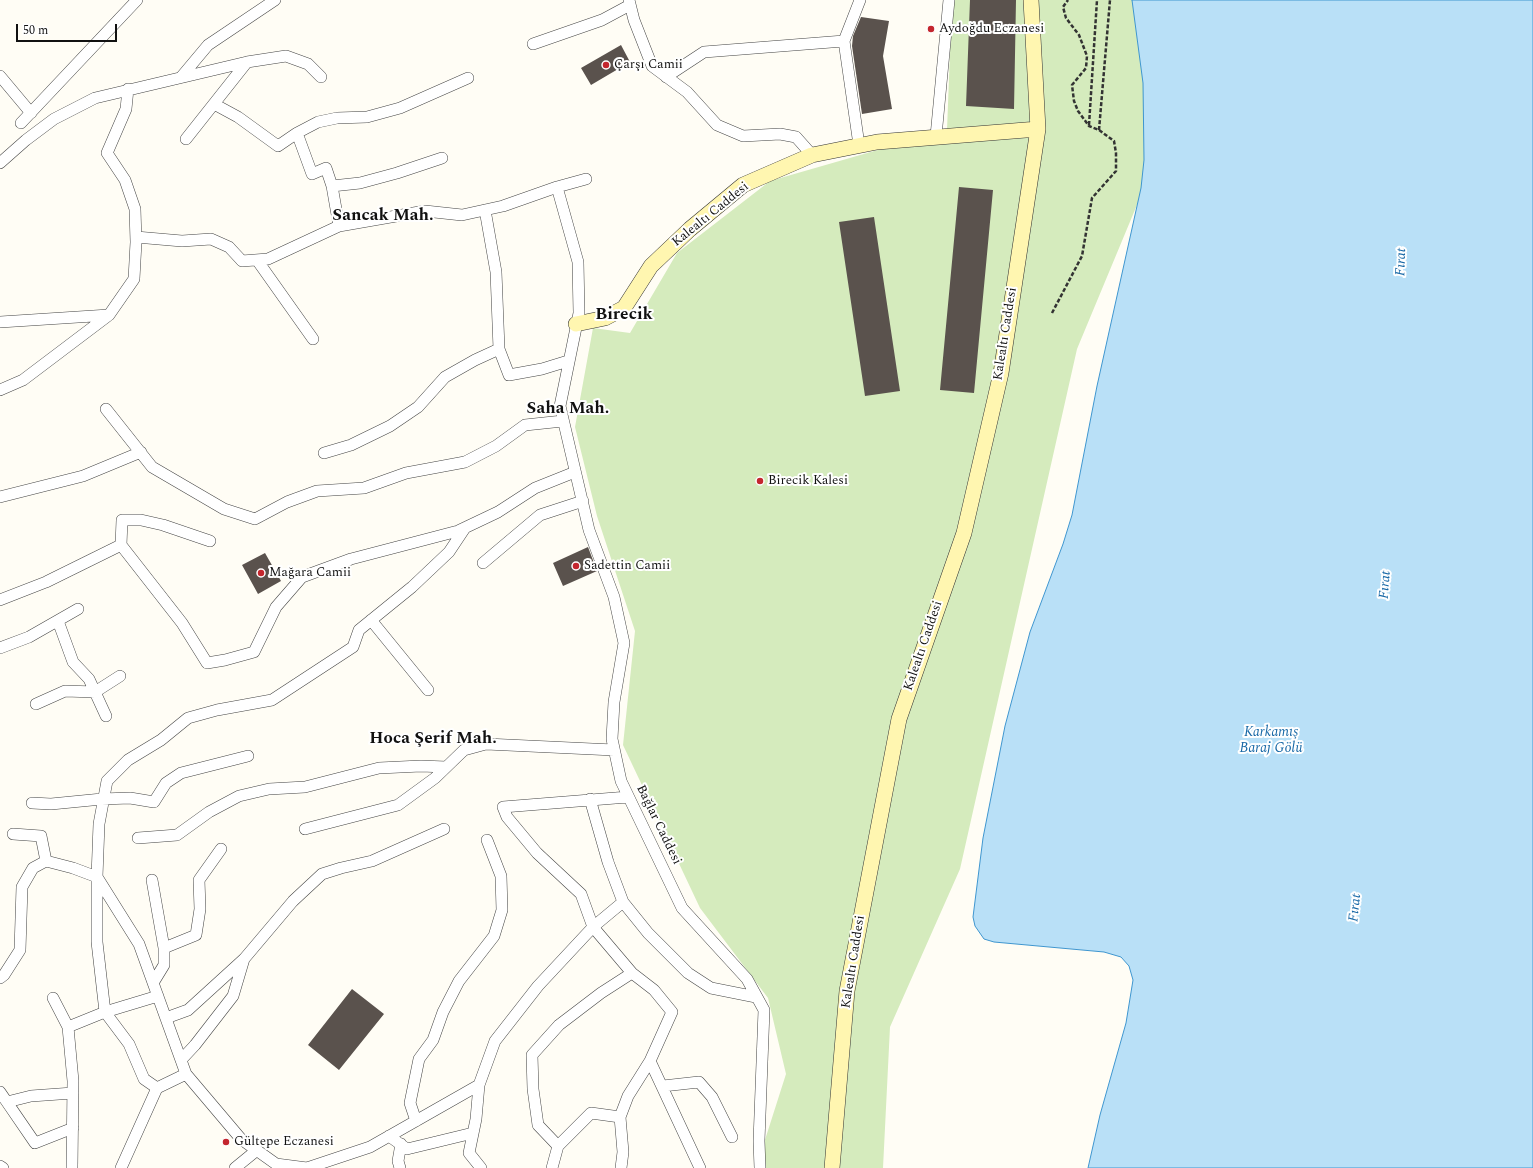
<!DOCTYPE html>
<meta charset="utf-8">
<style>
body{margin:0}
#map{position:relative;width:1533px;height:1168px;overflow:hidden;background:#fffdf5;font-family:Spectral,serif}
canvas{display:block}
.scale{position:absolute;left:16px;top:24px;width:101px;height:18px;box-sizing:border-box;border:2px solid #111;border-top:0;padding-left:5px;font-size:12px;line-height:14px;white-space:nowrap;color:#111;-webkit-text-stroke:3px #fff;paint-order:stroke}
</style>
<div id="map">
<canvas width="1533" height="1168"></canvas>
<div class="scale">50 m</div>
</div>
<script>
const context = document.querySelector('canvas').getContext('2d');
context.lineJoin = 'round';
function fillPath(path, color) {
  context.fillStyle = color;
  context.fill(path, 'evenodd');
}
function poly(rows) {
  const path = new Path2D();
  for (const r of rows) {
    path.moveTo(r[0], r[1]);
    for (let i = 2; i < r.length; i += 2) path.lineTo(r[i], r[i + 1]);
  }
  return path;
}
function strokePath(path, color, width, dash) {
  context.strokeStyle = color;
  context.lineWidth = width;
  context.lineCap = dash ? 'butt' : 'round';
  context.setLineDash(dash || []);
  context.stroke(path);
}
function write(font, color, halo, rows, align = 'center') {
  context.font = font + ' Spectral,serif';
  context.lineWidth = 4;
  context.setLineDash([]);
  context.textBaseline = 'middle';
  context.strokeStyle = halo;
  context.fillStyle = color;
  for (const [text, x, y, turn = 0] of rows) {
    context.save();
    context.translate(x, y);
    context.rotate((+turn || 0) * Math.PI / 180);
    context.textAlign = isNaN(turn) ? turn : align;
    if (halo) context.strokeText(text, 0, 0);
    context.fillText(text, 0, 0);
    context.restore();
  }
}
const green = poly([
 [952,0,1189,0,1164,140,1077,349,960,869,890,1027,883,1168,756,1168,786,1074,768,998,700,908,623,745,635,631,597,516,575,427,593,328,630,333,677,253,770,181,947,130]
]);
const water = poly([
 [1132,0,1533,0,1533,1168,1088,1168,1100,1115,1126,1023,1133,980,1129,966,1121,957,1104,952,994,942,984,939,975,926,973,917,983,838,1005,726,1030,632,1063,544,1072,515,1097,386,1141,188,1144,160,1143,83,1132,0]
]);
const building = poly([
 [970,0,1016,0,1014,109,966,106],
 [861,17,889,21,883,56,892,109,862,114,852,46,853,36],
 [621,45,630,62,591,85,581,68],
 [959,187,993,190,974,393,940,390],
 [874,217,900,391,865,396,839,222],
 [588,547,597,571,563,586,553,563],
 [265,553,281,581,258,594,242,565],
 [352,989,384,1014,339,1070,308,1045]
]);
const path = poly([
 [1089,125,1097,0],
 [1099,130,1110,0],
 [1052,313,1082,256,1092,198,1116,171,1116,153,1114,141,1099,130,1089,126,1078,111,1074,101,1072,85,1086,68,1087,56,1079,35,1066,18,1063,7,1068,0]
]);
const street = poly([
 [629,0,634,20,652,66,687,92,717,125,743,136,780,134,796,137,812,155],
 [533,44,602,20,630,5],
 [0,76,31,113],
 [182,76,208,45,275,0],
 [666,77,704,52,844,41],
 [214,104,238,117,278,146,297,133,312,174,326,168,332,186,339,226],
 [21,123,137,0],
 [297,133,318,122,337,118,367,117,400,108,468,78],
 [936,136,949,0],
 [186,139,247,62],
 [859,145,844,41,860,0],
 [0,163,26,140,54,119,95,98,247,62,286,56,308,64,321,77],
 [332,186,360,183,397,173,442,158],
 [557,187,578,262,579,313,560,406,589,530,614,597,624,643,614,702,612,739,621,781,682,908,747,979,764,1010,759,1141,760,1168],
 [485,210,496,272,499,349],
 [136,237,182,241,211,239,229,247,242,261,268,259,339,226,425,211,462,215,503,206,557,187,586,179],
 [257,260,313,339],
 [0,322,109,315],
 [0,390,23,380,109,315,134,279,136,242,135,209,125,180,107,153,126,109,128,89],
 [106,409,152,467,224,509,255,519,287,502,317,491,364,488,406,473,465,462,496,446,525,425,563,421],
 [324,453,351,445,390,426,418,407,445,377,475,360,499,349,509,375,542,369,568,361],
 [0,497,83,476,141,452],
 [121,545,122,520,141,520,163,525,210,541],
 [483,563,540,515,583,501],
 [0,600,46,582,121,545,182,623,207,663,225,660,254,652,276,607,302,577,351,559,458,531,498,512,535,488,575,472],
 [371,620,428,690],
 [58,621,73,662,89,679,106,716],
 [0,648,29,637,78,609],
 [36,704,65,691,95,692,120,676],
 [590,799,608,862,623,902,648,933,688,973,711,988,756,997],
 [32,803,51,804,102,799,130,798,154,802,166,783,181,773,248,756],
 [305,829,398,805,435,778,464,750,486,744,614,750],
 [13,834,41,836,46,861,73,868,97,877,139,944,186,1074,241,1139,276,1164,307,1168,370,1147,479,1085],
 [138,838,177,835,209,812,239,796,269,789,305,787,379,768,421,766,446,767],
 [152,880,164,948,164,965,153,983],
 [164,948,196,935,200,909,199,880,221,849],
 [0,978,4,975,20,950,22,887,33,868,46,861],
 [53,998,68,1027,73,1081,72,1168],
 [166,1018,188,1010,244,959],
 [68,1027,105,1012,158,996],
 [181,1060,195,1045,233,996,244,959,293,901,322,874,341,868,372,861,444,829],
 [650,1061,700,1168],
 [186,1074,157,1088,144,1079,129,1044,105,1012,97,942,97,877,99,824,107,781,128,760,161,740,188,718,217,710,272,700,353,647,359,630,412,587,449,552,465,528],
 [663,1086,699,1082,712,1097,732,1137],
 [0,1092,35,1143,73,1128],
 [7,1102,31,1096,73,1093],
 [416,1121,410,1103,419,1059,433,1040,443,1012,459,981,494,936,502,910,501,876,487,840],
 [389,1136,407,1149,473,1133],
 [558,1146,538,1125,533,1089,532,1055,559,1025,601,993,632,973],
 [0,1166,3,1168],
 [121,1168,157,1088],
 [235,1168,257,1150],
 [400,1168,398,1161,401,1144],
 [481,1168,469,1153,476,1119,479,1085,495,1041,538,986,593,927,623,902],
 [552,1168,558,1146,591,1113,620,1117],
 [621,1168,623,1152,620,1117,628,1096,650,1061,672,1012,654,990,632,973,593,927,581,894,537,853,507,817,503,807,628,797]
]);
const secondary = poly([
 [576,324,605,318,624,308,651,266,690,229,743,185,812,155,877,142,1038,129],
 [832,1168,847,991,899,719,964,533,1001,373,1038,129,1031,0]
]);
const markers = [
 [931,29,4,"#c4262e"],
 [606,65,4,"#c4262e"],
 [760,481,4,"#c4262e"],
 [576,566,4,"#c4262e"],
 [261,573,4,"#c4262e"],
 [226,1142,4,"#c4262e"]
];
const poiNames = [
 ["Aydoğdu Eczanesi",939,29],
 ["Çarşı Camii",614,65],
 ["Birecik Kalesi",768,481],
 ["Sadettin Camii",584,566],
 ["Mağara Camii",269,573],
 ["Gültepe Eczanesi",234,1142]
];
const streetNames = [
 ["Kalealtı Caddesi",711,215,-39],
 ["Kalealtı Caddesi",1006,334,-81],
 ["Kalealtı Caddesi",924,646,-71],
 ["Bağlar Caddesi",658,825,64],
 ["Kalealtı Caddesi",854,962,-81]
];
const waterNames = [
 ["Fırat",1402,262,-88],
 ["Fırat",1386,585,-86],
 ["Karkamış",1271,733],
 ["Baraj Gölü",1271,749],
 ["Fırat",1356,908,-84]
];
const districtNames = [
 ["Sancak Mah.",383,217],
 ["Birecik",624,316],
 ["Saha Mah.",568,410],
 ["Hoca Şerif Mah.",433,740]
];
fillPath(green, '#d5ebbd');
fillPath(water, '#b9e0f7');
strokePath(water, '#3f96cf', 1);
fillPath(building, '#5a524d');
strokePath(street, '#444', 12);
strokePath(secondary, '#333', 16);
strokePath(path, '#333', 2.5, [4, 2]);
strokePath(street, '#fff', 11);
strokePath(secondary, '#fff6b0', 15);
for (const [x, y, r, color] of markers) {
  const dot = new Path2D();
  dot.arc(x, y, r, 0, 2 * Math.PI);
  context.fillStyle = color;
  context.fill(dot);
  strokePath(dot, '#fff', 1.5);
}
write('13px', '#111', '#fff', poiNames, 'left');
write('13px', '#111', '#fff', streetNames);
write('italic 14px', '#1768a6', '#fff', waterNames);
write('bold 17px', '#111', '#fff', districtNames);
</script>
